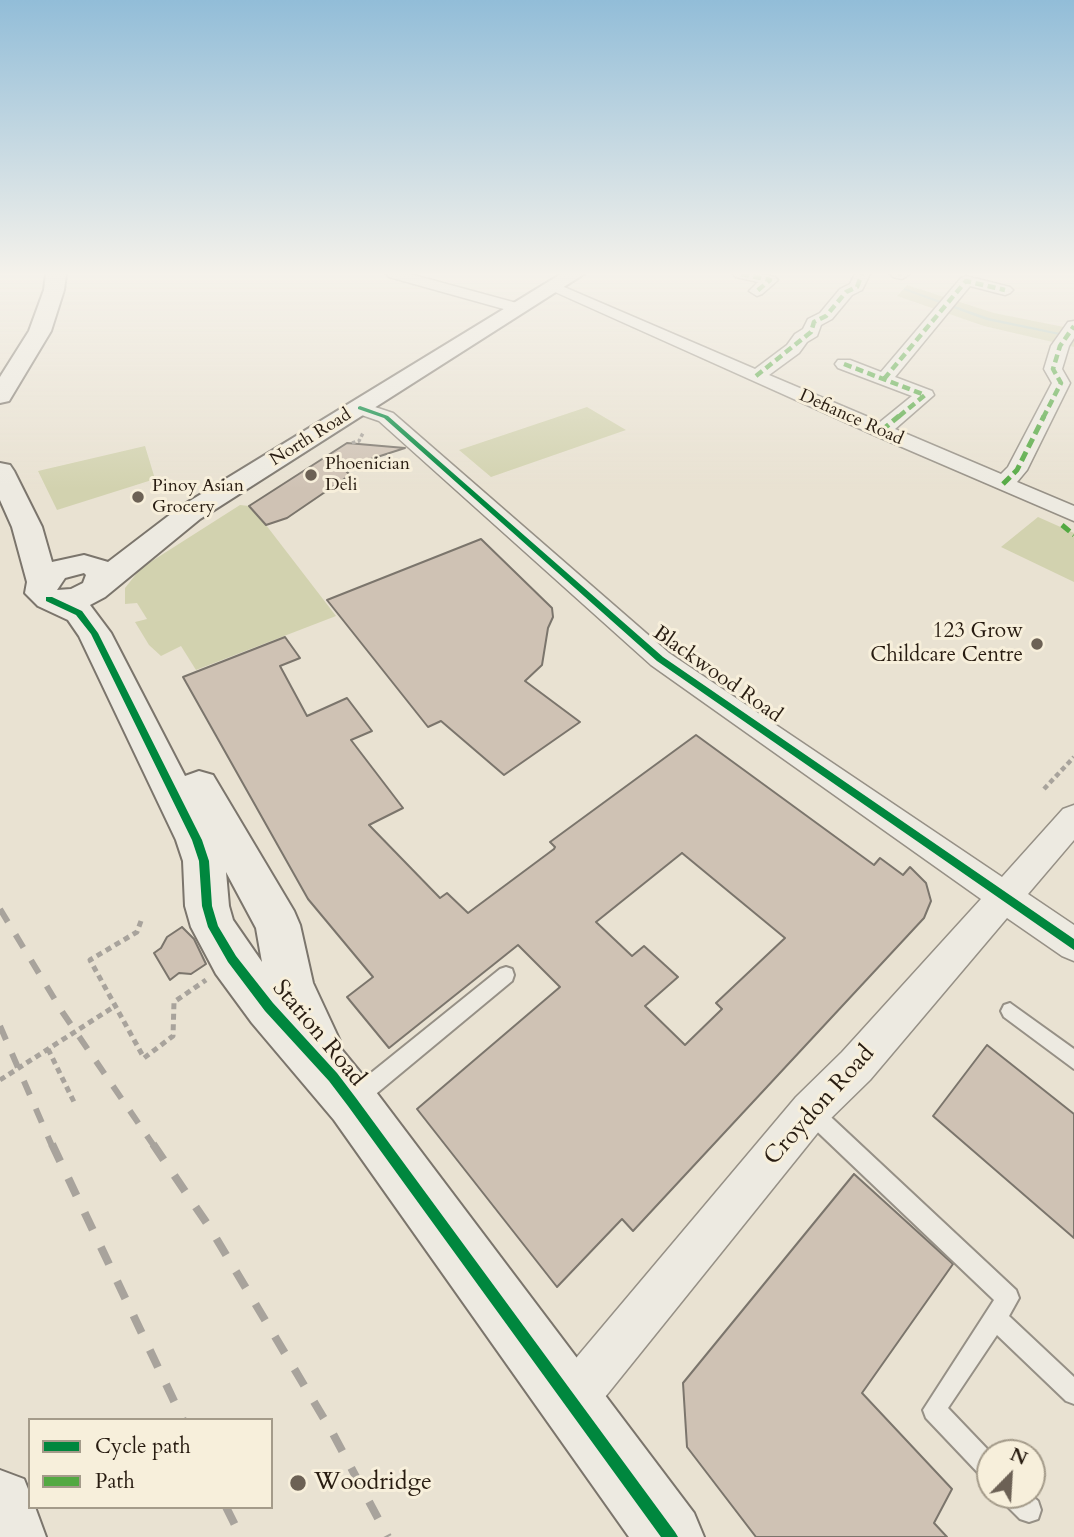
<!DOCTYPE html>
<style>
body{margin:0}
#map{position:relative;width:1074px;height:1537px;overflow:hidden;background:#e9e2d2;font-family:Cardo,serif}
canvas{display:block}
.legend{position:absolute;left:28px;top:1418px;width:245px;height:91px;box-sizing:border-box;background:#f7efdb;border:2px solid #a49b8a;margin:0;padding:9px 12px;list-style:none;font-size:21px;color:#281c11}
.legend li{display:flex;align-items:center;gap:14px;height:35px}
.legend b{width:35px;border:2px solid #a49b8a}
.north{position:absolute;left:976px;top:1439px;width:70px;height:70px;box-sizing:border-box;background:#f7efdb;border:2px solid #a49b8a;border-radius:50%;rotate:24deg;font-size:19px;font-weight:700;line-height:28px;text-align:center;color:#281c11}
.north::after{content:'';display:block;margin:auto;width:24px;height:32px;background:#6c6155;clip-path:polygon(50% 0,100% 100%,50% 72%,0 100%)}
</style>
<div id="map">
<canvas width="1074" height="1537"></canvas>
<ul class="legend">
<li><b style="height:9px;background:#00873e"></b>Cycle path</li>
<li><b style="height:9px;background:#53a942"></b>Path</li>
</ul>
<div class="north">N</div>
</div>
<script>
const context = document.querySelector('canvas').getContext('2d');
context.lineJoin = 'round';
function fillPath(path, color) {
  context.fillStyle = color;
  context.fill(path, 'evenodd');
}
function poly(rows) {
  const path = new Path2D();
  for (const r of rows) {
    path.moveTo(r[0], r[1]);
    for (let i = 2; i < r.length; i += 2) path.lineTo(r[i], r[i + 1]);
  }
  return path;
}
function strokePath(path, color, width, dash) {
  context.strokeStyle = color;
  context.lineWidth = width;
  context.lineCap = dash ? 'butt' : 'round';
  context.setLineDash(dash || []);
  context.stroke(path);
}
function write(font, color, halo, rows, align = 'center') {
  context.font = font + ' Cardo,serif';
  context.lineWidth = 6;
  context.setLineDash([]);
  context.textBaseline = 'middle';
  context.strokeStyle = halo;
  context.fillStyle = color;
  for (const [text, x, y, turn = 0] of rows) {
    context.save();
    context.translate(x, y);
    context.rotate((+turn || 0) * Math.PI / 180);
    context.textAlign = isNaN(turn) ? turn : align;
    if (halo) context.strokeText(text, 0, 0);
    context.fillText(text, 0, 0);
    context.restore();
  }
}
const green = poly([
 [907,285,994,313,1074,329,1074,347,984,326,897,296],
 [587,407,626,430,491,477,459,450],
 [145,446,155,479,57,510,38,471],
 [240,505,249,506,266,525,336,616,196,670,181,646,161,656,149,645,135,622,147,619,137,603,125,604,125,588,141,568],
 [1038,517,1074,533,1074,582,1001,547]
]);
const stream = poly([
 [904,288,989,318,1074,336,1074,338,986,320,904,290,904,288]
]);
const building = poly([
 [347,443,405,448,343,468,350,475,287,518,266,525,249,506,347,443],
 [481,539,552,608,553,617,548,628,542,665,525,681,580,722,504,775,441,721,428,727,327,600,481,539],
 [285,637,300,658,280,666,307,716,347,698,372,731,351,740,403,808,369,825,440,898,447,893,468,913,554,849,555,847,550,842,696,735,874,865,880,858,903,875,910,867,926,883,931,901,924,918,633,1231,622,1219,557,1287,417,1109,560,987,518,945,389,1048,347,997,373,977,308,899,183,677,285,637],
 [682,853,785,938,716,1003,722,1009,685,1045,645,1006,678,977,644,946,632,956,596,922,682,853],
 [182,927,194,939,206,964,191,974,179,973,170,980,154,953,161,948,167,937,182,927],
 [987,1045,1074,1114,1074,1238,933,1116,987,1045],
 [854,1174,953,1264,862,1393,952,1489,934,1523,947,1537,756,1537,687,1447,683,1383,854,1174]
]);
const pathFar2 = poly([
 [352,443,359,441,363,433]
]);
const pathFar1 = poly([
 [1044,789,1074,757]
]);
const path = poly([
 [141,921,137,932,90,960,144,1058,173,1036,174,1002,206,980],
 [48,1049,74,1102]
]);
const lane = poly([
 [506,967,512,969,514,975,512,981,365,1103,358,1105,351,1103,349,1096,351,1089,500,969,506,967],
 [1010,1003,1074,1049,1074,1069,1004,1017,1001,1011,1004,1005,1010,1003],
 [811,1103,818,1105,1016,1290,1019,1298,1009,1316,1074,1377,1074,1404,1066,1401,997,1335,948,1408,991,1453,990,1481,982,1477,926,1418,923,1410,994,1300,804,1119,802,1112,804,1105,811,1103],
 [1002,1495,1031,1495,1038,1501,1041,1510,1038,1519,1029,1522,1020,1519,1005,1504,1002,1495]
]);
const street = poly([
 [386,274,410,274,524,305,526,308,518,313,389,277,386,274],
 [733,274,761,274,775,277,778,280,762,294,757,296,749,291,758,282,736,277,733,274],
 [855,274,870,274,862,290,852,295,832,319,821,325,817,336,807,342,799,353,769,375,880,422,912,396,838,368,835,364,838,360,850,360,881,372,961,278,966,276,1010,287,1013,290,1010,293,1005,295,970,286,895,377,932,391,934,395,895,429,1001,474,1008,467,1052,383,1044,369,1051,346,1068,322,1074,321,1074,338,1069,346,1062,369,1070,383,1027,470,1017,482,1074,506,1074,521,874,435,544,287,552,282,557,284,755,369,787,345,795,334,803,329,808,319,820,313,840,289,850,284,855,274],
 [890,274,910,274,902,279,893,277,890,274],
 [360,402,393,413,669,653,1002,877,1063,809,1074,805,1074,840,1028,894,1074,925,1074,961,1062,956,1007,918,870,1080,824,1125,589,1417,572,1424,555,1417,548,1400,555,1383,796,1097,842,1052,981,899,651,665,379,421,353,412,350,408,360,402]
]);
const secondary = poly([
 [46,274,66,274,64,290,51,331,9,401,0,403,0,377,29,331,44,290,46,274],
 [561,274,584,274,200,519,105,597,90,605,111,633,185,776,199,771,213,775,294,911,300,925,313,983,340,1041,338,1045,370,1084,694,1513,704,1537,629,1537,334,1120,252,1023,216,974,191,927,185,906,183,861,176,840,79,636,68,620,38,606,25,593,27,582,12,527,0,500,0,463,10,465,14,471,42,527,52,562,84,555,108,562,180,507,561,274],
 [84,573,86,575,83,583,71,589,57,590,65,578,84,573],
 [226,872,256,928,262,962,233,920,229,906,226,872],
 [0,1470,24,1479,30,1494,30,1507,35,1507,46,1537,0,1537,0,1470]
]);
const railFar1 = poly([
 [0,909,63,1013,154,1146],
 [0,1026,52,1146]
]);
const rail = poly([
 [52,1144,183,1420],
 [153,1144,210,1228,332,1432,388,1537],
 [226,1507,241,1537]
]);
const pathBridge = poly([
 [0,1080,115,1006]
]);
const quietFar1 = poly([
 [741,274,770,280,757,291],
 [898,274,902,274],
 [844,364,925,395,897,418],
 [756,376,811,332,814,322,826,316,846,292,857,287,862,274],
 [884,379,966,281,1005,290],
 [1043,418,1061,383,1053,369,1060,346,1074,326]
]);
const quiet = poly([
 [881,431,899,416],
 [1003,484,1017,470,1044,416],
 [1062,525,1074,535]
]);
const cycleway = poly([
 [360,406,388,416,663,657,1074,939,1074,950,657,661,384,418,358,409,358,407,360,406],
 [46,597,52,597,82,611,98,633,202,840,209,861,212,906,218,926,236,956,273,1003,337,1073,356,1098,675,1532,678,1537,661,1537,348,1106,329,1081,265,1011,228,962,208,927,202,906,199,861,192,840,91,634,76,615,46,601,46,597]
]);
const markers = [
 [311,475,7,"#6c6155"],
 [138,497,7,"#6c6155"],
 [1037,644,7,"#6c6155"],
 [298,1483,9,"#6c6155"]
];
const farStreetnames = [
 ["Defiance Road",851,418,24],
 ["North Road",311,438,-32]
];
const farPoinames = [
 ["Phoenician",325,465],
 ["Deli",325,486],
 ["Pinoy Asian",152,487],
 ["Grocery",152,508]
];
const poiNames = [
 ["123 Grow",1023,632],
 ["Childcare Centre",1023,656]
];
const streetNames = [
 ["Blackwood Road",717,675,35]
];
const nearStreetnames = [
 ["Station Road",318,1034,50],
 ["Croydon Road",820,1106,-48]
];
const nearPoinames = [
 ["Woodridge",314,1483]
];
fillPath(green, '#d2d2af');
fillPath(stream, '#b2cac0');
fillPath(building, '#cfc2b4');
strokePath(building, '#7b756c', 2);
strokePath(lane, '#969086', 4);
strokePath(street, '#969086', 3);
strokePath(secondary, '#7b756c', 4);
strokePath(pathFar2, '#a8a39c', 3.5, [3.5, 2.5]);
strokePath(pathFar1, '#a8a39c', 4.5, [5, 3.5]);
strokePath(path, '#a8a39c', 5, [6, 4.5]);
fillPath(lane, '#edeae1');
fillPath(street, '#edeae1');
fillPath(secondary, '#edeae1');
strokePath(railFar1, '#a8a39c', 6, [15, 15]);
strokePath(rail, '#a8a39c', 8, [19, 19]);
strokePath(pathBridge, '#a8a39c', 5, [6, 4.5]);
strokePath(quietFar1, '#53a942', 4.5, [8, 4.5]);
strokePath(quiet, '#53a942', 5, [10, 5]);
fillPath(cycleway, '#00873e');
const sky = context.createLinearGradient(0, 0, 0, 489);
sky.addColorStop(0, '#92bdd8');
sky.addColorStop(0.56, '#f5f2eb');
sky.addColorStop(1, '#f5f2eb00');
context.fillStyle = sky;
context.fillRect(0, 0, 1074, 489);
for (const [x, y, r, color] of markers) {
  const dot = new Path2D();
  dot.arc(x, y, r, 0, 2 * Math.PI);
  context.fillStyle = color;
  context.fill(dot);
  strokePath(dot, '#f7efdb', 2.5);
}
write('18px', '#281c11', '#f7efdb', farStreetnames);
write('18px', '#281c11', '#f7efdb', farPoinames, 'left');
write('21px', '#281c11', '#f7efdb', poiNames, 'right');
write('21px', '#281c11', '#f7efdb', streetNames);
write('24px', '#281c11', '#f7efdb', nearStreetnames);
write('24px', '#281c11', '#f7efdb', nearPoinames, 'left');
</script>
